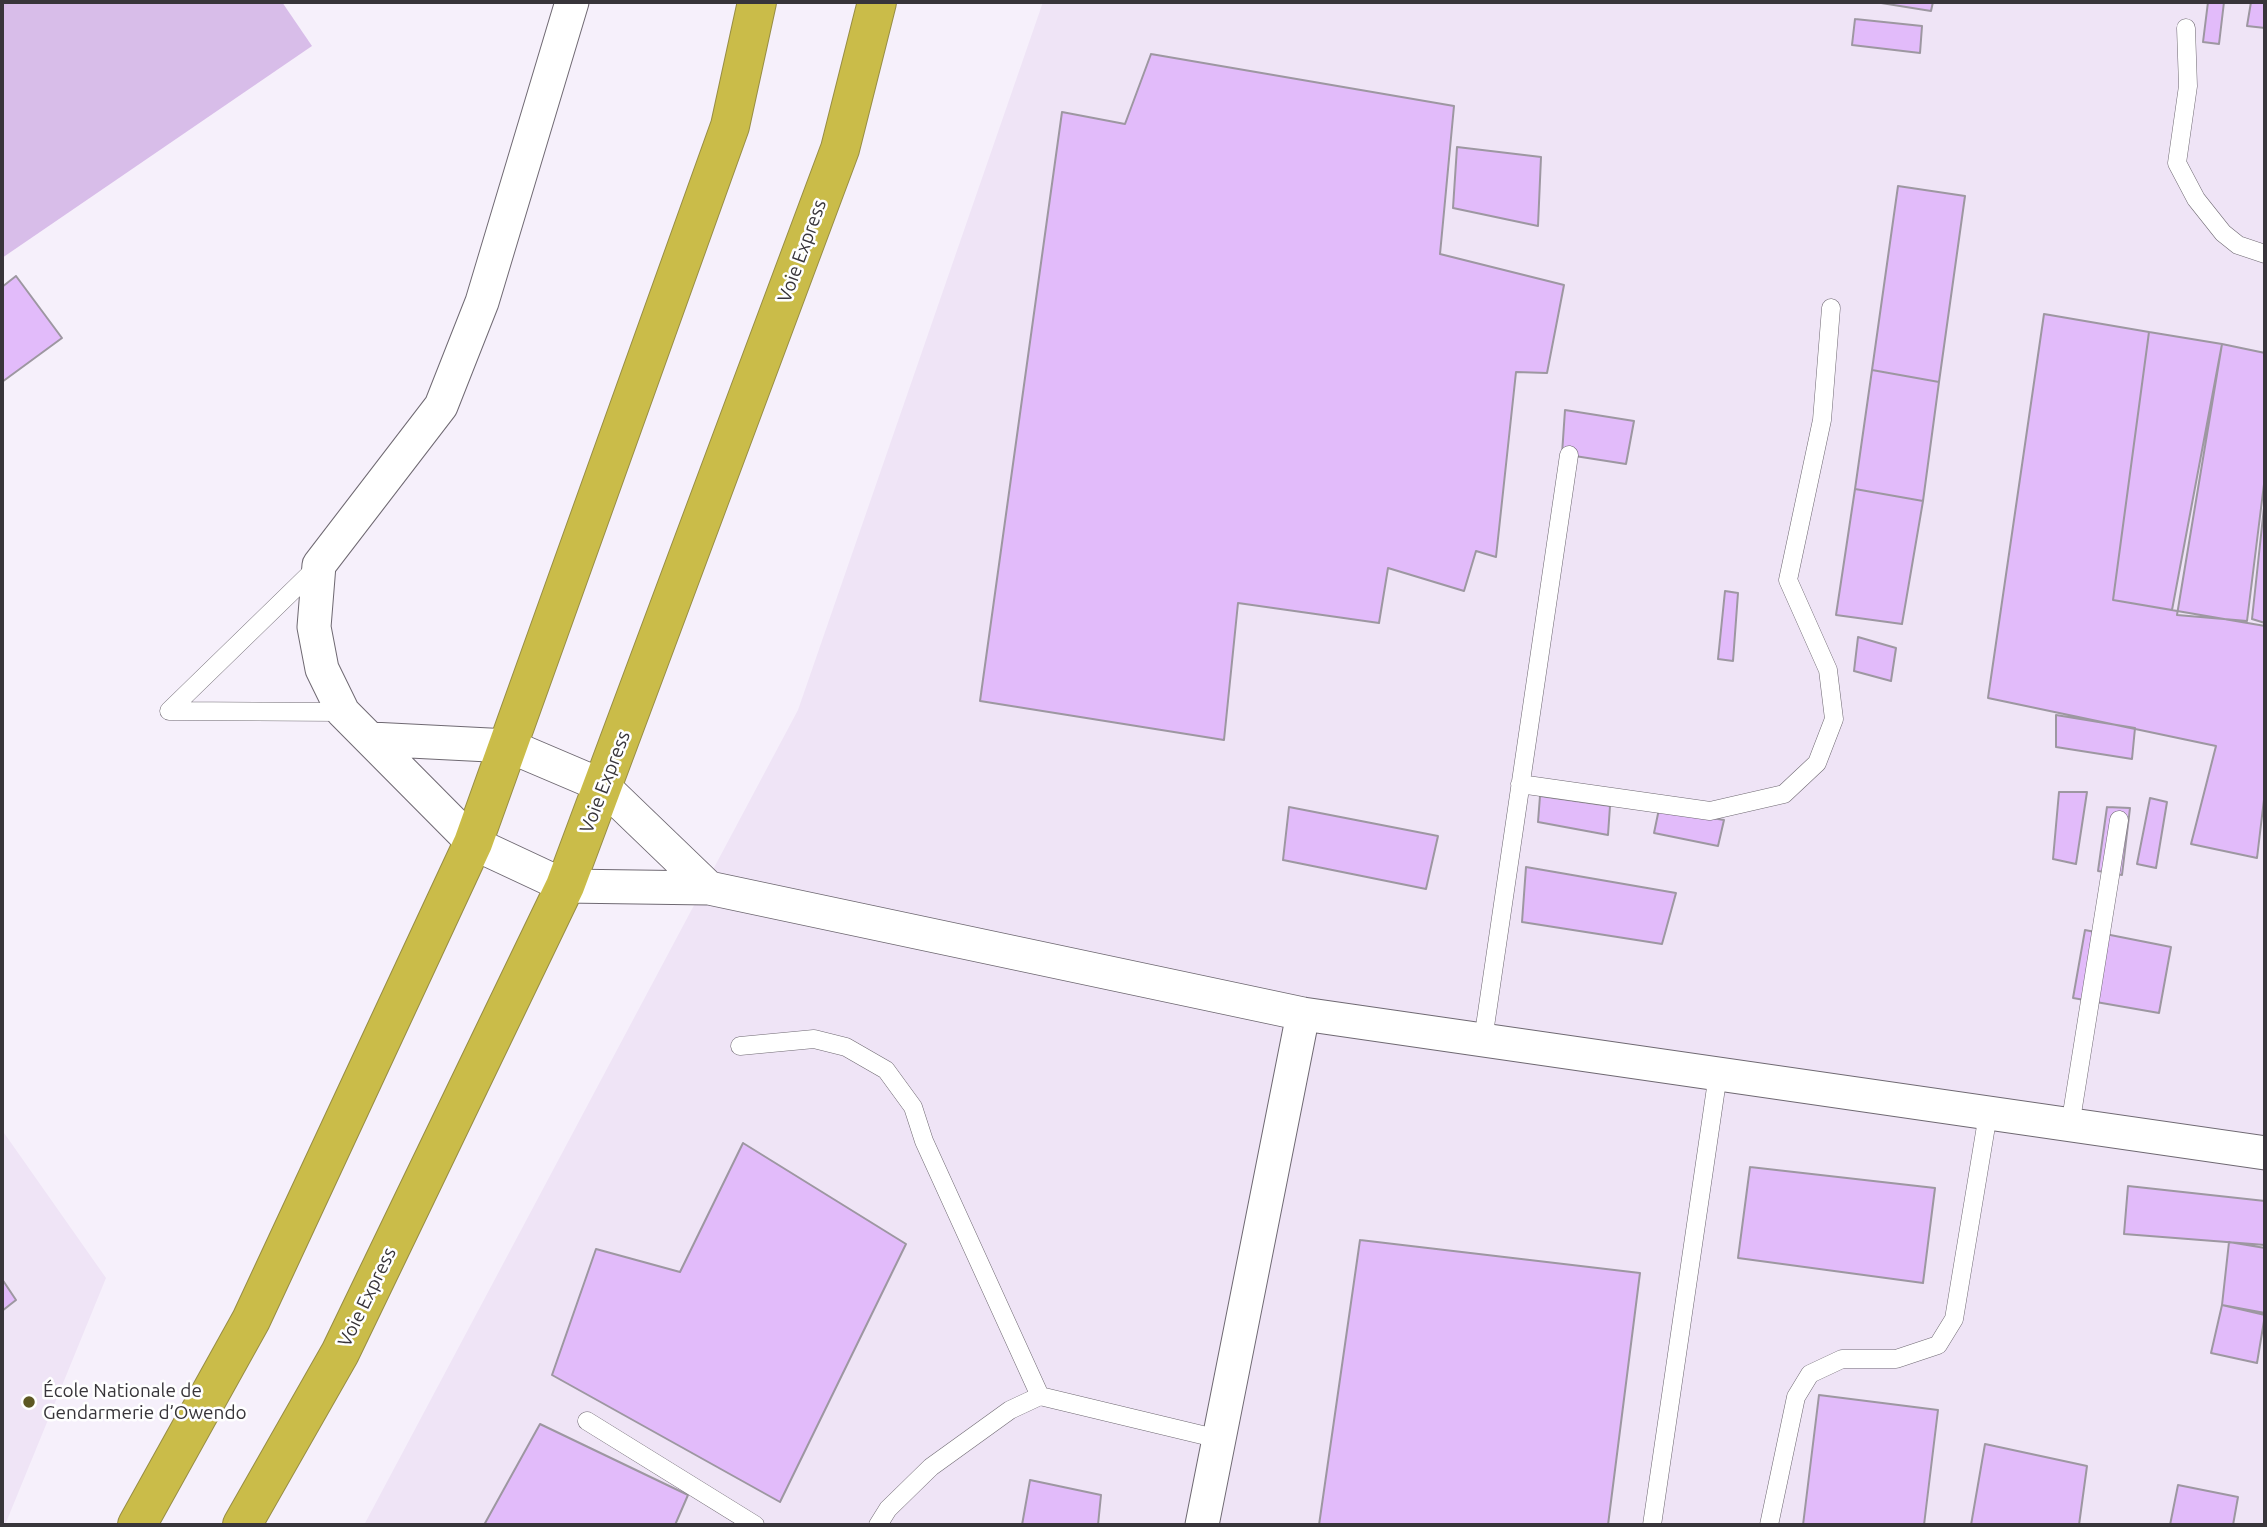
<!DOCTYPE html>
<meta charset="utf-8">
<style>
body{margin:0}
#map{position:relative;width:2267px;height:1527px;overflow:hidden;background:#f6f0fb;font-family:Ubuntu,sans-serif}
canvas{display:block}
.frame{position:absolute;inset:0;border:4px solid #38353a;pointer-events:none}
</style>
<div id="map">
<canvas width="2267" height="1527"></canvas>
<div class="frame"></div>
</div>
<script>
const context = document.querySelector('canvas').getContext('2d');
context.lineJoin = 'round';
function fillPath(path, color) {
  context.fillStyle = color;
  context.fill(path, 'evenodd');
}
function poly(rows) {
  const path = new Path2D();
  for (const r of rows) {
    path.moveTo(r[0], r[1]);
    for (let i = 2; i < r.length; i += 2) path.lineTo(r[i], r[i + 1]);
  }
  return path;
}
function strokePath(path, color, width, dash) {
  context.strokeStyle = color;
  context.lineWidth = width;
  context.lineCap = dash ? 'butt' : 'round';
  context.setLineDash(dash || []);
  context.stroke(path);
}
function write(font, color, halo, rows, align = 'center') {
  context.font = font + ' Ubuntu,sans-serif';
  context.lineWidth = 5;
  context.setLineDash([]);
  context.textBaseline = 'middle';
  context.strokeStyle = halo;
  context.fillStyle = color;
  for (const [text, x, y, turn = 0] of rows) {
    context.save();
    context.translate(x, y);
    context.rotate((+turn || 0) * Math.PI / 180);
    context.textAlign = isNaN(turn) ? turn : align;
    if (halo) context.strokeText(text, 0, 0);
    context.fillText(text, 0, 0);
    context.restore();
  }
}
const built = poly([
 [1043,2,2265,2,2265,1525,364,1525,798,710],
 [2,1130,106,1278,5,1525,2,1525]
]);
const green = poly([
 [2,2,282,2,312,46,2,258]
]);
const building = poly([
 [1875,2,1933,2,1931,11,1875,2],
 [2208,2,2224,2,2219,44,2203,42,2208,2],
 [2251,2,2265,2,2265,28,2247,26,2251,2],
 [1855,19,1922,26,1920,53,1852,45,1855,19],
 [1151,54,1454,106,1440,254,1564,285,1547,373,1516,372,1496,557,1476,551,1464,591,1388,568,1379,623,1238,603,1224,740,980,701,1062,112,1125,124,1151,54],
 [1457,147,1541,157,1538,226,1453,208,1457,147],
 [1898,186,1965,196,1939,382,1872,370,1898,186],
 [16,276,62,338,2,382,2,287,16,276],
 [2044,314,2149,332,2113,600,2265,626,2265,791,2257,858,2191,844,2216,746,1988,698,2044,314],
 [2149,332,2222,344,2172,610,2113,600,2149,332],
 [2222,344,2265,353,2265,476,2247,621,2177,615,2222,344],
 [1872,370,1939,382,1923,501,1855,489,1872,370],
 [1565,410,1634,421,1626,464,1562,454,1565,410],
 [1855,489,1923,501,1902,624,1836,615,1855,489],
 [2265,498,2265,623,2252,619,2265,498],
 [1725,591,1738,593,1733,661,1718,659,1725,591],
 [1858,637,1896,648,1891,681,1854,671,1858,637],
 [2056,715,2135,728,2132,759,2056,747,2056,715],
 [2059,792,2087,792,2076,864,2053,859,2059,792],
 [1540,796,1610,806,1608,835,1538,822,1540,796],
 [2150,798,2167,802,2156,868,2137,864,2150,798],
 [1289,807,1438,836,1426,889,1283,860,1289,807],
 [2107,807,2130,808,2122,875,2098,871,2107,807],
 [1659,809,1724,820,1718,846,1654,833,1659,809],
 [1526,867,1676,893,1662,944,1522,922,1526,867],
 [2085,930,2171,947,2159,1013,2073,998,2085,930],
 [743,1143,906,1244,780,1502,552,1375,596,1249,680,1272,743,1143],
 [1750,1167,1935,1188,1923,1283,1738,1258,1750,1167],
 [2128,1186,2265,1201,2265,1245,2124,1234,2128,1186],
 [1360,1240,1640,1273,1608,1525,1319,1525,1360,1240],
 [2229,1242,2265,1248,2265,1313,2222,1305,2229,1242],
 [2,1279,16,1300,2,1311,2,1279],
 [2222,1305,2265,1315,2257,1363,2211,1353,2222,1305],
 [1819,1395,1938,1410,1924,1525,1803,1525,1819,1395],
 [540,1424,688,1495,675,1525,484,1525,540,1424],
 [1985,1444,2087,1466,2079,1525,1971,1525,1985,1444],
 [1030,1480,1101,1495,1098,1525,1022,1525,1030,1480],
 [2178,1485,2238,1497,2233,1525,2170,1525,2178,1485]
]);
const lane = poly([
 [2186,28,2188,86,2177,163,2196,199,2223,233,2238,245,2265,254],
 [316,568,169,711,343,712],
 [1520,784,1710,811,1784,794,1817,763,1834,719,1828,670,1788,580,1822,420,1831,308],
 [1483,1040,1569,455],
 [740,1046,814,1039,846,1047,886,1070,913,1107,924,1141,1040,1396],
 [2070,1126,2119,820],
 [587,1421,755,1525],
 [878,1525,888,1509,931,1467,1010,1410,1040,1396,1219,1439],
 [1652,1525,1718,1074],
 [1769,1525,1796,1397,1810,1374,1842,1359,1896,1359,1938,1345,1954,1319,1988,1114]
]);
const street = poly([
 [572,2,482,302,441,406,319,565,314,627,322,669,343,712,473,843,565,886,709,888,1303,1014,2265,1153],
 [371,739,509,746,603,786,709,888],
 [1202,1525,1303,1014]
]);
const highway = poly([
 [137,1525,251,1320,473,843,730,126,757,2],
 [242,1525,340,1353,565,886,840,149,877,2]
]);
const markers = [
 [29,1402,7,"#5d5723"]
];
const streetNames = [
 ["Voie Express",802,251,-70],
 ["Voie Express",605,782,-69],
 ["Voie Express",367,1297,-64]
];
const poiNames = [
 ["École Nationale de",43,1391],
 ["Gendarmerie d’Owendo",43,1413]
];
fillPath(built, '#efe4f6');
fillPath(green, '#d8bde9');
fillPath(building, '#e2bbfa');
strokePath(building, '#9d97a1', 2);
strokePath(lane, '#6f6972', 19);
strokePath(street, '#6f6972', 35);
strokePath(highway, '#978d44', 40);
strokePath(lane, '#fff', 18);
strokePath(street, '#fff', 33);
strokePath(highway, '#cabc49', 38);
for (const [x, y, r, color] of markers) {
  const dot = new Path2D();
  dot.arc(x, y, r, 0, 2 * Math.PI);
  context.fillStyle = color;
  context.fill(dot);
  strokePath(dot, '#fff', 2.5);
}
write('19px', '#38353a', '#fff', streetNames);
write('19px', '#38353a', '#fff', poiNames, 'left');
</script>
